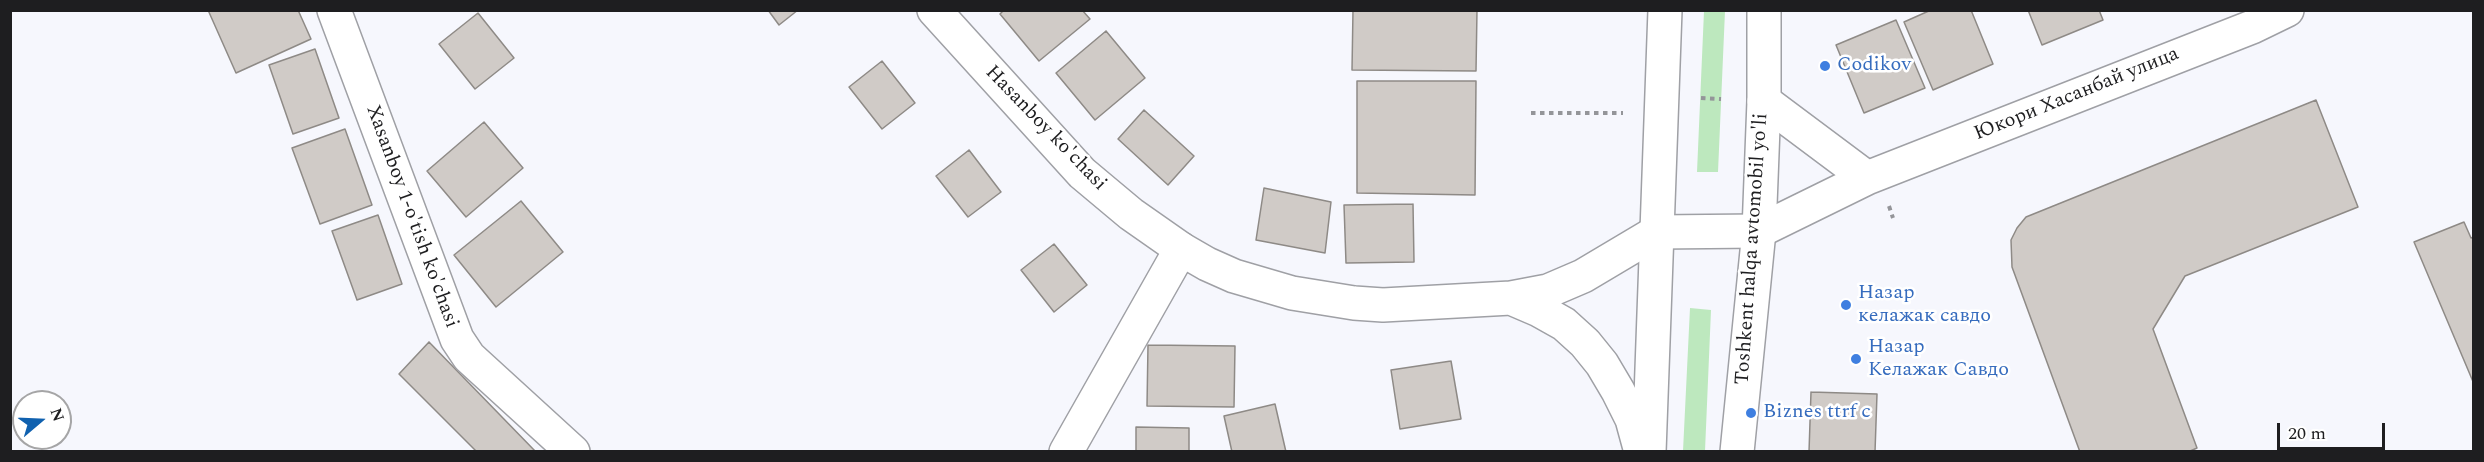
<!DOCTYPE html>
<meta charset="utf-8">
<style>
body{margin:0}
#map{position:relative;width:2484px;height:462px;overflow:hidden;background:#f6f7fd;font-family:Spectral,serif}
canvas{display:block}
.frame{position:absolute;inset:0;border:12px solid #1e1e20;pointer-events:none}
.north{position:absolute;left:12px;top:390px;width:60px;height:60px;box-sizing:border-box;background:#fff;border:2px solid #a5a5a6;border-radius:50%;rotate:71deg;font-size:16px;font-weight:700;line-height:24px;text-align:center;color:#1e1e20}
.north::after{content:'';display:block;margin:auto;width:21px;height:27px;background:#1061af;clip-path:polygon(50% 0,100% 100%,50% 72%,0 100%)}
.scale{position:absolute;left:2277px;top:423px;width:108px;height:27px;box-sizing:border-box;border:3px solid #1e1e20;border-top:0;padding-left:8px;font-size:18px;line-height:21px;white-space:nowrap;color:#1e1e20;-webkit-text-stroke:4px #fff;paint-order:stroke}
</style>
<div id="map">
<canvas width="2484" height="462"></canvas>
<div class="frame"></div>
<div class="north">N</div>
<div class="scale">20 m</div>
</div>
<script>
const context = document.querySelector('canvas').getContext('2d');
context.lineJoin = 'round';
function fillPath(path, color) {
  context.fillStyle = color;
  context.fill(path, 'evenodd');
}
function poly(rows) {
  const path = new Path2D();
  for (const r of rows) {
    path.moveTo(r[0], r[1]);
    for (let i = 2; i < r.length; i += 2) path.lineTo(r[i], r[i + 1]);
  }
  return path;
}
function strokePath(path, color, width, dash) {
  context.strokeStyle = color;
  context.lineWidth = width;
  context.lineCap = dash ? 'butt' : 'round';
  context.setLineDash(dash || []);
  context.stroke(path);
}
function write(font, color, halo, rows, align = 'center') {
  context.font = font + ' Spectral,serif';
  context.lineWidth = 5;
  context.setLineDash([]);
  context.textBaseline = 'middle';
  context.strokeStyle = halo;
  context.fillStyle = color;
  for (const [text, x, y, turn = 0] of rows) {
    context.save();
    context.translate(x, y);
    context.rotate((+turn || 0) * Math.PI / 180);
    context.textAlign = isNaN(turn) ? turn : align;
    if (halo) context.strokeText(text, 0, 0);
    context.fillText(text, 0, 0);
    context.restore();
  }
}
const green = poly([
 [1704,11,1725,11,1718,172,1697,172],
 [1690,308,1711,310,1705,451,1683,451]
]);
const building = poly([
 [208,10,298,10,311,39,236,73,208,10],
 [768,10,798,10,779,25,768,10],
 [1004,10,1082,10,1090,19,1039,61,1000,14,1004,10],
 [1353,10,1477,10,1476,71,1352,70,1353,10],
 [1931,10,1971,10,1993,64,1933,90,1904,22,1931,10],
 [2028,10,2099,10,2103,20,2042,45,2028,10],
 [478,13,514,58,475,89,439,44,478,13],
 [1896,20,1925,88,1864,113,1836,45,1896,20],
 [1106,31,1145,78,1095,120,1056,73,1106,31],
 [315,49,339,118,293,134,269,65,315,49],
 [882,61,915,103,882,129,849,87,882,61],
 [1357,81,1476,81,1475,195,1357,193,1357,81],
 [2316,100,2358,207,2185,276,2153,329,2197,448,2188,452,2080,452,2012,267,2011,240,2017,228,2026,217,2316,100],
 [1144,110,1194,156,1168,185,1118,139,1144,110],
 [484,122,523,168,466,217,427,171,484,122],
 [345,129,372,205,320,224,292,148,345,129],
 [969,150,1001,192,968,217,936,176,969,150],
 [1264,188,1331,202,1325,253,1256,240,1264,188],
 [521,201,563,252,496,307,454,255,521,201],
 [1413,204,1414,262,1346,263,1344,205,1413,204],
 [378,215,402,284,357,300,332,231,378,215],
 [2464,222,2471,238,2474,237,2474,384,2414,242,2464,222],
 [1054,244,1087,285,1054,312,1021,270,1054,244],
 [429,342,536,452,477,452,399,374,429,342],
 [1148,345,1235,346,1234,407,1147,406,1148,345],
 [1451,361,1461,419,1400,429,1391,370,1451,361],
 [1811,392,1877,394,1875,452,1809,452,1811,392],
 [1275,404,1286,452,1232,452,1224,416,1275,404],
 [1136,427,1189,428,1189,452,1136,452,1136,427]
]);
const path = poly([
 [1701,98,1721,99],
 [1531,113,1623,113],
 [1889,206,1893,218]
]);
const minor = poly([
 [334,10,457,339,469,357,573,452],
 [1764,101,1867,178],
 [1759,231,1867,178,2252,27,2287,10],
 [1066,452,1181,249]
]);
const major = poly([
 [934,10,1082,173,1131,214,1181,249,1207,264,1234,276,1292,293,1354,303,1383,305,1511,298,1548,291,1583,276,1657,232,1759,231],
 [1511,298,1539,310,1564,324,1585,343,1602,364,1618,391,1632,419,1641,452]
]);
const highway = poly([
 [1649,452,1665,10],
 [1737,452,1759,231,1764,101,1764,10]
]);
const markers = [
 [1825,66,6,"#3f7fe0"],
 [1846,305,6,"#3f7fe0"],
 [1856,359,6,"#3f7fe0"],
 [1751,413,6,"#3f7fe0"]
];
const shopNames = [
 ["Codikov",1837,66],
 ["Назар",1858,294],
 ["келажак савдо",1858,317],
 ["Назар",1868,348],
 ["Келажак Савдо",1868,371],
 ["Biznes ttrf c",1763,413]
];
const streetNames = [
 ["Юкори Хасанбай улица",2077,95,-22],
 ["Hasanboy ko'chasi",1045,129,46],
 ["Xasanboy 1-o'tish ko'chasi",411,217,70],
 ["Toshkent halqa avtomobil yo'li",1753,249,-86]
];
fillPath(green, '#bde8be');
fillPath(building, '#d0cbc7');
strokePath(building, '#8e8a86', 1.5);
strokePath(minor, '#9fa0a5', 36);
strokePath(major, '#9fa0a5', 36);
strokePath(highway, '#9fa0a5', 36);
strokePath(path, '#949599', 4, [4.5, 4.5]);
strokePath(minor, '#fff', 33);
strokePath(major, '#fff', 33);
strokePath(highway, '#fff', 33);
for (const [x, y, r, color] of markers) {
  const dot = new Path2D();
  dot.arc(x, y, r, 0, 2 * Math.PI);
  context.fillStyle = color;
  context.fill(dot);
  strokePath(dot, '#fff', 2);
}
write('20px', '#366cbe', '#fff', shopNames, 'left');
write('20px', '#1e1e20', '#fff', streetNames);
</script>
